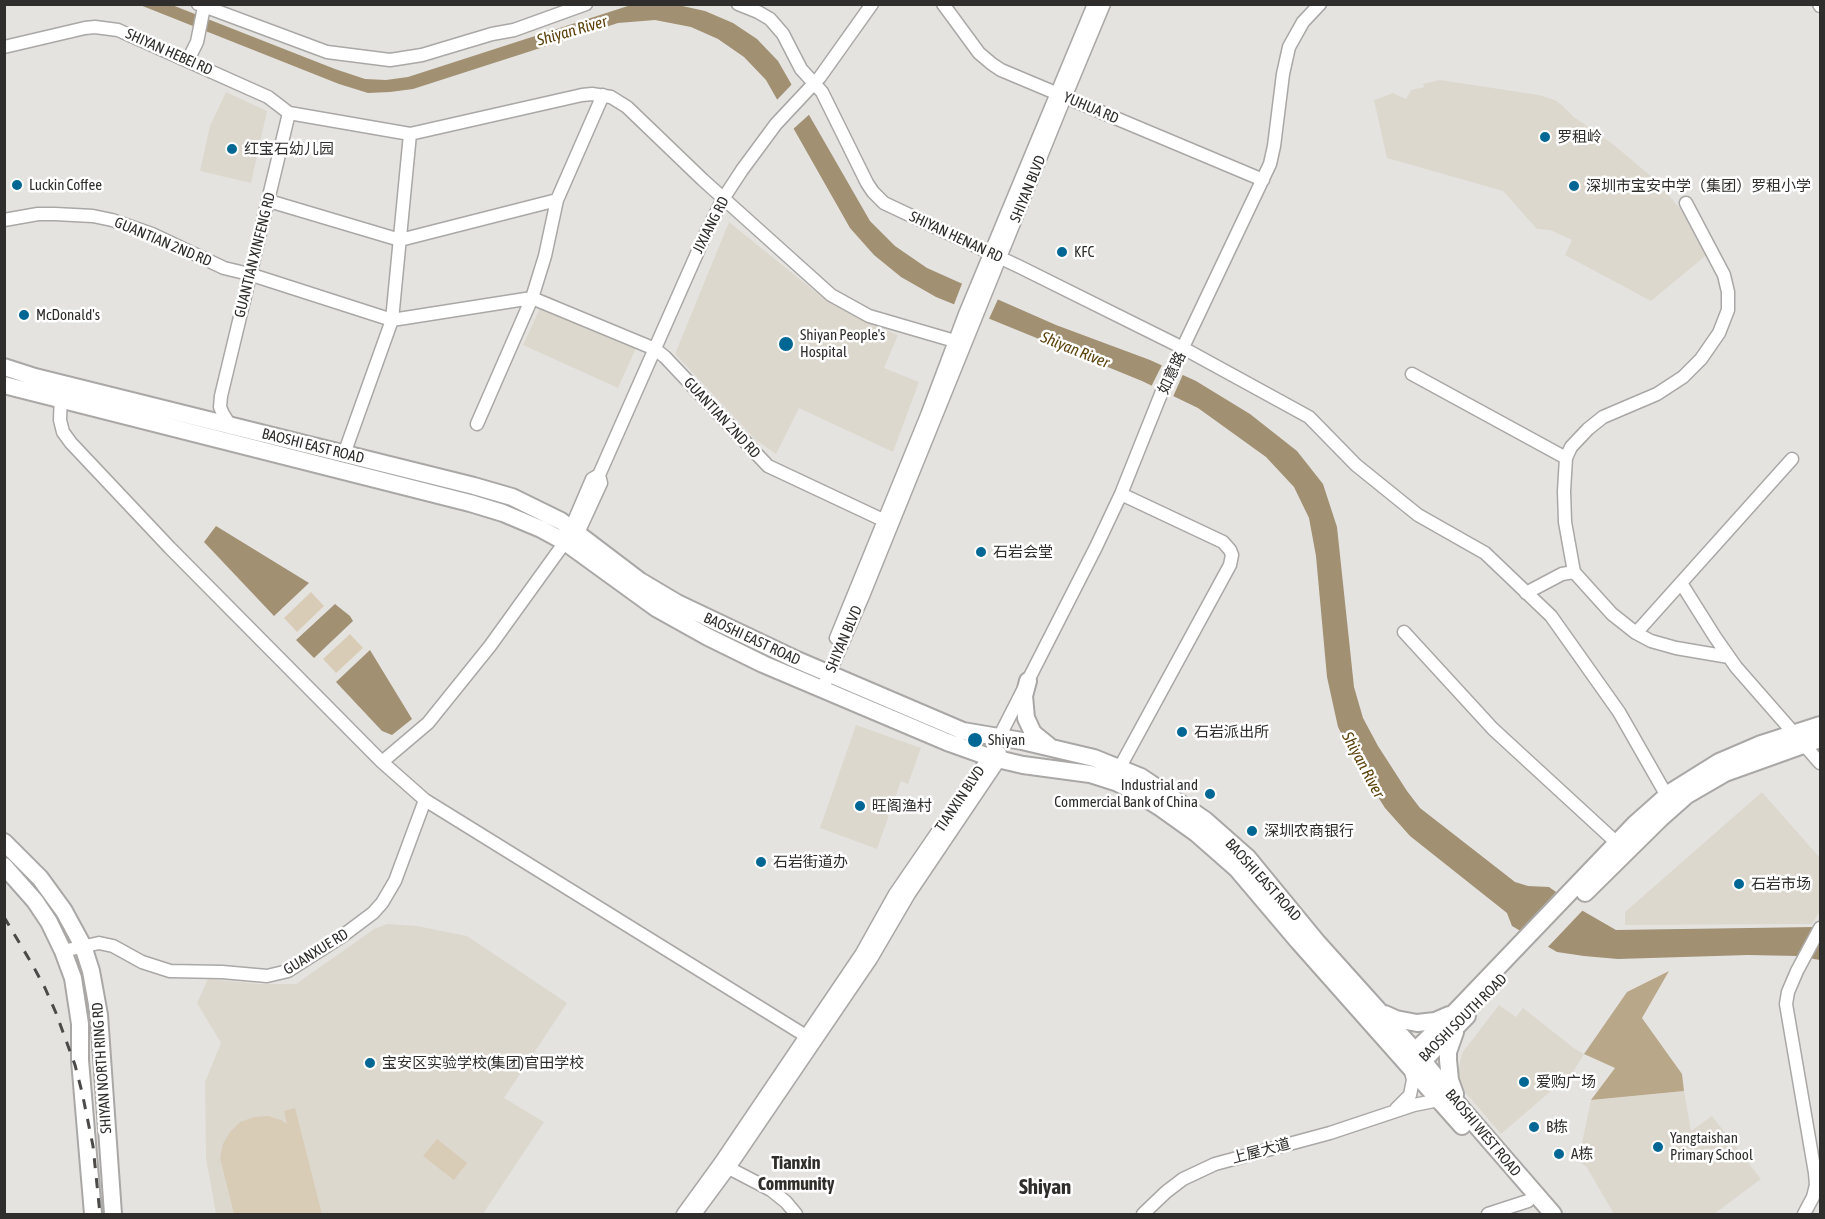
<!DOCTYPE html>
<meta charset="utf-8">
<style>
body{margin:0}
#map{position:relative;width:1825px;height:1219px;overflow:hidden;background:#e5e3e0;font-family:"Asap Condensed",sans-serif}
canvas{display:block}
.frame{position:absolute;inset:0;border:6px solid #2f2e2d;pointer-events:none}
</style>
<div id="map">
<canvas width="1825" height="1219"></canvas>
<div class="frame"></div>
</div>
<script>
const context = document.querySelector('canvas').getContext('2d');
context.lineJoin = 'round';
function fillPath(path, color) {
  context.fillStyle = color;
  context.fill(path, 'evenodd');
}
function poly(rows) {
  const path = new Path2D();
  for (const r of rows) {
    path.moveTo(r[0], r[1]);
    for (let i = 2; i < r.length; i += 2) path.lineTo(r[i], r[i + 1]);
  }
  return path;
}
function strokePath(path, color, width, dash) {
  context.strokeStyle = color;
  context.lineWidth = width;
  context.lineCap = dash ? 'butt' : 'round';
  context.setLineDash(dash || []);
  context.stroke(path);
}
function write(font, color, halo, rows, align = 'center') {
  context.font = font + ' "Asap Condensed","Noto Sans SC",sans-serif';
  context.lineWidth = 5;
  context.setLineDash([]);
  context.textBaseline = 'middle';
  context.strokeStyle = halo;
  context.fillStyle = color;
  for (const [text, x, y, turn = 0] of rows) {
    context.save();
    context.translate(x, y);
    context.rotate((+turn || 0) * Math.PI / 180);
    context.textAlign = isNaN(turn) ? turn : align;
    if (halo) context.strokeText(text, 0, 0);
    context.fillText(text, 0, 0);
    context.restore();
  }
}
const built = poly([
 [1440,80,1539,95,1555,100,1562,105,1574,117,1614,145,1658,182,1691,222,1709,253,1651,301,1565,255,1572,240,1550,230,1537,229,1503,191,1387,158,1374,100,1393,93,1406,99,1411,90,1424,87,1423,84],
 [226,92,267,111,251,183,200,171,210,126],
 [729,222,827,301,853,316,898,335,884,368,919,382,893,452,799,408,776,454,756,440,675,354],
 [546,295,641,337,618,388,523,345],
 [856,725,921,748,908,784,901,781,877,849,820,828],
 [1762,792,1820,858,1820,911,1812,924,1625,925,1625,912],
 [387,924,417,926,467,936,567,1003,504,1098,544,1122,483,1214,216,1214,206,1158,205,1082,221,1043,197,1003,208,979,259,984,296,984,374,929],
 [1499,1005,1516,1017,1523,1008,1575,1049,1584,1054,1573,1072,1501,1134,1464,1091,1459,1082,1458,1072,1462,1053],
 [1684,1091,1691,1131,1712,1116,1761,1179,1714,1214,1614,1214,1586,1166,1578,1162,1591,1100]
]);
const green = poly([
 [311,592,324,606,297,632,284,618],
 [350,634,363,648,336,673,323,659],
 [295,1108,322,1214,234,1214,220,1158,223,1144,230,1132,240,1122,254,1117,268,1116,281,1120,287,1124,284,1111],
 [437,1139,467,1163,454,1180,423,1156]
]);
const forest = poly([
 [1669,971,1642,1018,1682,1074,1684,1091,1591,1100,1615,1068,1584,1054,1627,992]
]);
const water = poly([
 [140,5,172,5,335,69,365,79,386,80,408,77,631,5,678,5,705,11,733,23,757,39,778,61,870,221,895,246,927,268,965,285,1056,325,1150,360,1196,381,1250,414,1297,451,1323,484,1337,527,1354,687,1363,718,1378,746,1407,791,1420,808,1515,882,1528,886,1549,887,1583,911,1616,930,1815,927,1820,928,1820,960,1797,956,1748,955,1618,959,1584,956,1557,952,1512,926,1507,913,1410,836,1385,808,1357,764,1338,727,1327,677,1316,556,1309,518,1294,487,1266,457,1198,408,1142,381,936,297,901,277,874,255,850,228,766,80,744,57,718,39,691,27,655,20,618,23,413,89,390,92,368,93,339,84],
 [216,526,309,583,274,616,204,542],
 [335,604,350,616,353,621,314,658,296,640],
 [370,650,412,719,392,735,382,731,336,682]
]);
const pier = poly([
 [794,82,812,112,791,131,775,102],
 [963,281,999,297,988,321,953,307],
 [1163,363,1184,372,1172,399,1150,389],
 [1557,891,1583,910,1546,949,1518,933]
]);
const minor = poly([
 [198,4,327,52,390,60,422,55,492,34,514,30,586,4],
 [738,4,758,12,770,19,783,34,801,69,822,92,867,183,873,192,884,203,1020,267,1183,348,1309,417,1356,465,1418,515,1485,553,1551,616,1619,712,1667,796],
 [943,4,979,53,992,64,1001,70,1263,180],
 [1819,4,1820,6],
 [4,47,85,28,95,27,118,30,268,97,289,113],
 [188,60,197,42,204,7],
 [289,113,410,134,582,95,592,94,611,97,627,107,703,180,831,295,869,316,965,344],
 [269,201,400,240,557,200],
 [4,220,38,214,55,214,93,216,112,220,152,234,224,268,249,274,392,320,532,298,655,349,665,357,768,466,883,520],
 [1175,364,1270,164,1274,146,1283,74,1289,47,1303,22,1320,4],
 [1412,374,1566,458],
 [61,393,60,420,63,432,71,443,170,548,382,762,425,800,806,1036],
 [477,424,532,298,545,256,557,200,603,95],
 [234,426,228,422,223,414,220,407,221,396,289,113],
 [344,454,392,320,410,134],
 [572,537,578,533,601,483,599,475],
 [1574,572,1565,522,1564,491,1566,458,1571,447,1588,429,1603,417,1657,394,1683,377,1701,359,1719,333,1728,310,1728,292,1724,275,1686,203],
 [1681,583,1715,637,1736,667,1820,763],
 [1526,593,1562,574,1574,572,1612,614,1636,633,1651,641,1676,648,1729,657],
 [1404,632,1493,729,1617,843],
 [1636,633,1792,459],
 [836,638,927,415,965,314,1094,4],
 [822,690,863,596,1059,112,1104,4],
 [382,762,428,723,490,646,565,542,592,479,599,475,706,233,723,199,742,170,776,124,820,77,872,4],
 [1120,767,1230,565,1232,555,1230,550,1223,542,1121,494],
 [63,951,99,943,113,946,142,962,170,971,222,972,267,976,288,971,341,937,373,913,382,903,395,881,425,800],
 [1396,1109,1410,1095,1413,1080,1410,1067],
 [723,1165,771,1190,786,1202,796,1214],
 [683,1214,720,1163,862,953,895,894,989,757,1096,547,1121,494,1161,394],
 [695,1214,729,1168,871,959,909,894,1000,759,1000,753],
 [1143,1214,1166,1192,1183,1179,1215,1164,1330,1133,1414,1105,1434,1101,1441,1103],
 [1488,1214,1528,1201],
 [1804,1214,1813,1197,1816,1185,1815,1173,1786,1004,1788,992,1797,971,1820,928]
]);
const major = poly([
 [4,367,35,377,474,486,512,497,561,521,640,581,677,603,797,660,963,731,1022,741,1094,758,1141,777,1205,820,1248,858,1317,942,1415,1051,1462,1109,1553,1214],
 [4,385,470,503,503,513,541,529,565,542,656,608,708,637,763,664,947,742,989,757,1023,765,1090,774,1118,783,1132,790,1161,808,1196,833,1237,869,1298,941,1462,1126],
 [1028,681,1024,696,1026,718,1033,733,1049,746],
 [4,842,40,878,64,911,83,946,91,971,99,1015,113,1214],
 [4,866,35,901,49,922,63,951,73,978,80,1024,80,1060,93,1214],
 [1585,893,1661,818,1687,795,1725,773,1820,739],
 [1385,1014,1396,1019,1417,1023,1435,1021,1449,1015],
 [1455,1032,1448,1052,1448,1060,1450,1080,1455,1094],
 [1412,1059,1415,1051,1455,1012,1635,824,1671,792,1719,762,1761,744,1820,725],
 [1414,1064,1423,1061,1467,1016]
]);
const rail = poly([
 [4,917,32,964,45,988,56,1013,75,1065,82,1092,93,1146,100,1214]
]);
const minorBridge = poly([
 [1161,394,1175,364]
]);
const markers = [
 [1545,137,6,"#006795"],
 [232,149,6,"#006795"],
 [17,185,6,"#006795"],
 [1574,186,6,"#006795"],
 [1062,252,6,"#006795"],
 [24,315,6,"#006795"],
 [786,344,8,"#006795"],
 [981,552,6,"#006795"],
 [1182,732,6,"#006795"],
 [975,740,8,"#006795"],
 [1210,794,6,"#006795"],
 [860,806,6,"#006795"],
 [1252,831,6,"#006795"],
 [761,862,6,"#006795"],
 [1739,884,6,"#006795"],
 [370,1063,6,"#006795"],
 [1524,1082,6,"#006795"],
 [1534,1127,6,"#006795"],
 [1658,1147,6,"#006795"],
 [1559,1154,6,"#006795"]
];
const streetNames = [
 ["SHIYAN HEBEI RD",169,52,24],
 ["YUHUA RD",1091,108,23],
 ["SHIYAN BLVD",1028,189,-68],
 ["JIXIANG RD",711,225,-63],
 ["SHIYAN HENAN RD",956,237,25],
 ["GUANTIAN 2ND RD",163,242,23],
 ["GUANTIAN XINFENG RD",255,255,-76],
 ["如意路",1172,373,-65],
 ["GUANTIAN 2ND RD",722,418,47],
 ["BAOSHI EAST ROAD",313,446,14],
 ["BAOSHI EAST ROAD",752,639,25],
 ["SHIYAN BLVD",844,639,-67],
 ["TIANXIN BLVD",960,799,-56],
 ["BAOSHI EAST ROAD",1263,880,48],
 ["GUANXUE RD",316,952,-32],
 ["BAOSHI SOUTH ROAD",1463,1018,-45],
 ["SHIYAN NORTH RING RD",102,1068,-94],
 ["BAOSHI WEST ROAD",1483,1133,50],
 ["上屋大道",1261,1151,-15]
];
const poiNames = [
 ["罗租岭",1557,137],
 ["红宝石幼儿园",244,149],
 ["Luckin Coffee",29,185],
 ["深圳市宝安中学（集团）罗租小学",1586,186],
 ["KFC",1074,252],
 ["McDonald's",36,315],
 ["Shiyan People's",800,335],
 ["Hospital",800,352],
 ["石岩会堂",993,552],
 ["石岩派出所",1194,732],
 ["Shiyan",988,740],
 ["Industrial and",1198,785,"right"],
 ["Commercial Bank of China",1198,802,"right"],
 ["旺阁渔村",872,806],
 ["深圳农商银行",1264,831],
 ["石岩街道办",773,862],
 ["石岩市场",1751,884],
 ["宝安区实验学校(集团)官田学校",382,1063],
 ["爱购广场",1536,1082],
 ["B栋",1546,1127],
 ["Yangtaishan",1670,1138],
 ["Primary School",1670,1155],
 ["A栋",1571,1154]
];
const waterNames = [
 ["Shiyan River",572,31,-16],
 ["Shiyan River",1075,350,22],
 ["Shiyan River",1363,765,62]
];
const quarterNames = [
 ["Tianxin",796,1163],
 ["Community",796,1184]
];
const districtNames = [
 ["Shiyan",1045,1187]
];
fillPath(built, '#ddd8ce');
fillPath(green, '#d9ccb6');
fillPath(forest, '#b9a789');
fillPath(water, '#a19072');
fillPath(pier, '#e5e3e0');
strokePath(minor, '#aaa8a6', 15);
strokePath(major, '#aaa8a6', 20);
strokePath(minor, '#fff', 12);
strokePath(major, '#fff', 16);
strokePath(rail, '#4b4a48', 3, [10, 10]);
strokePath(minorBridge, '#aaa8a6', 15, []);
strokePath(minorBridge, '#fff', 12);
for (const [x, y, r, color] of markers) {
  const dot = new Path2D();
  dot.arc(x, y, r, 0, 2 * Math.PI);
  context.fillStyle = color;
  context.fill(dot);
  strokePath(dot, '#fff', 2);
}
write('15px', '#2f2e2d', '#fff', streetNames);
write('15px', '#2f2e2d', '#fff', poiNames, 'left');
write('italic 16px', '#5c420b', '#fff', waterNames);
write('bold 18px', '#2f2e2b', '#fff', quarterNames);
write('bold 21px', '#2f2e2b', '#fff', districtNames);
</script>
